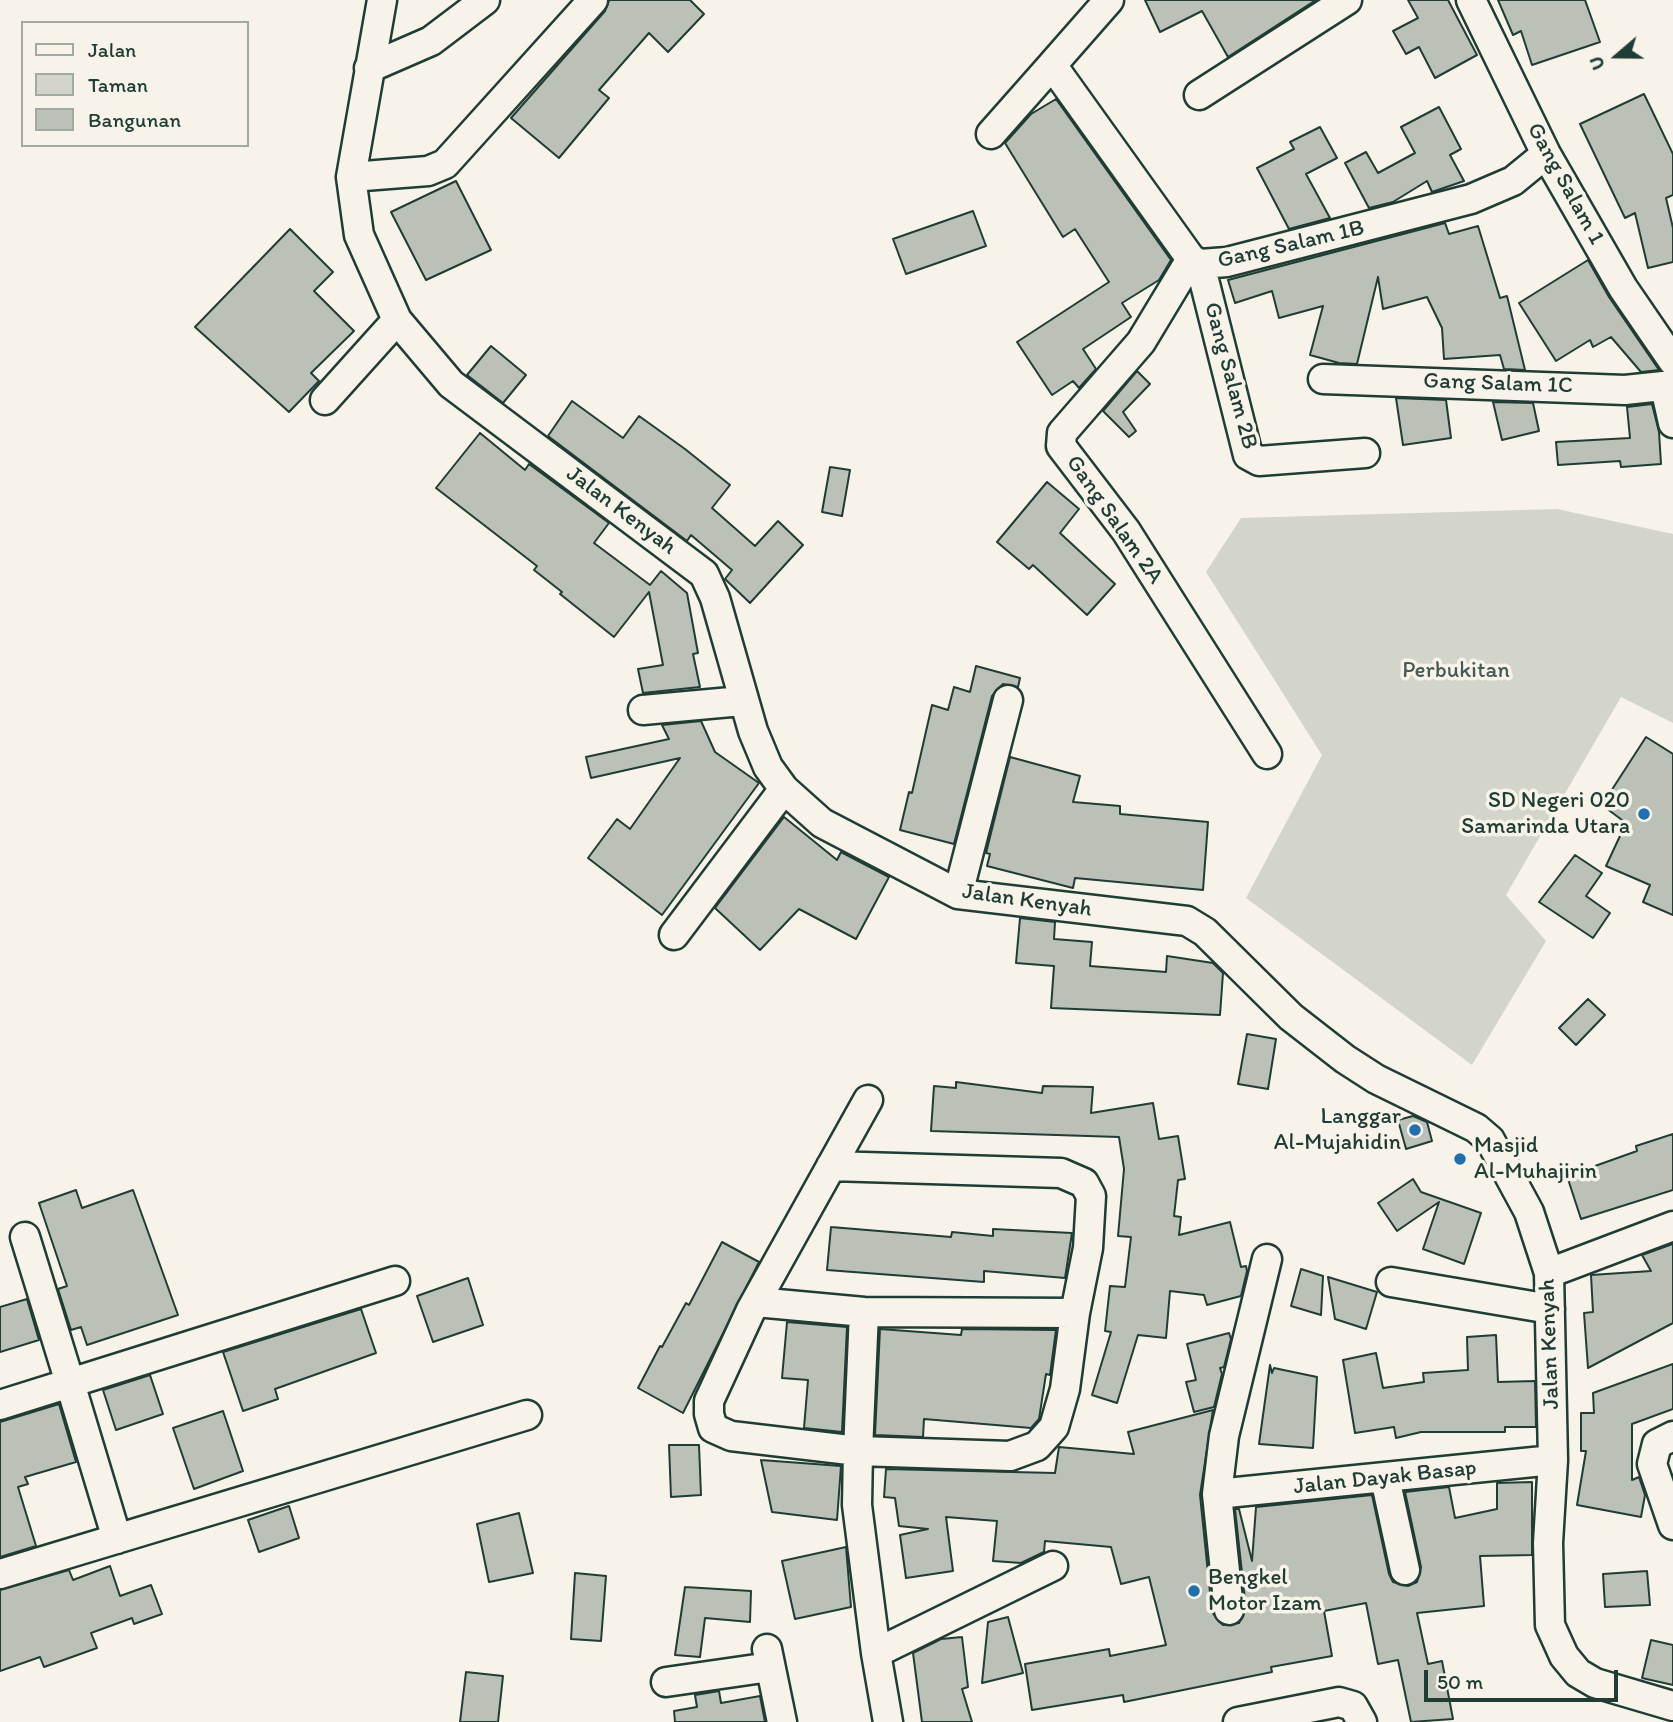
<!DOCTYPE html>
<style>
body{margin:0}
#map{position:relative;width:1673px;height:1722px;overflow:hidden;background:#f7f3e8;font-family:Itim,sans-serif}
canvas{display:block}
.legend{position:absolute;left:21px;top:21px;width:228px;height:126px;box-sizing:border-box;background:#f7f3e8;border:2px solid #a1aaa0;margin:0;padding:9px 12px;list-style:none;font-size:21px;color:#1f3d34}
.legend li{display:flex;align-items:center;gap:14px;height:35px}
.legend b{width:35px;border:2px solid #a1aaa0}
.north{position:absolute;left:1582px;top:21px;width:70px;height:70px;-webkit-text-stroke:5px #f7f3e8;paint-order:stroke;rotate:250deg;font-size:19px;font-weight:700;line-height:28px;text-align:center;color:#1f3d34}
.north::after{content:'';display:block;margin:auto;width:24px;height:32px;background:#1f3d34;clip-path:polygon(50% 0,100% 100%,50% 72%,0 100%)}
.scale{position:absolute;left:1424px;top:1670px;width:194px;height:32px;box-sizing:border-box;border:4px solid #1f3d34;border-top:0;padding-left:9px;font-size:21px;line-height:24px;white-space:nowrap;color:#1f3d34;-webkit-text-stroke:5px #f7f3e8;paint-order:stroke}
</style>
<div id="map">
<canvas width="1673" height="1722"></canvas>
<ul class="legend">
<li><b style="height:9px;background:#f7f3e8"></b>Jalan</li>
<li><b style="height:19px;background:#d3d5ca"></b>Taman</li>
<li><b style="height:19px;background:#bbc1b6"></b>Bangunan</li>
</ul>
<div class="north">U</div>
<div class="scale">50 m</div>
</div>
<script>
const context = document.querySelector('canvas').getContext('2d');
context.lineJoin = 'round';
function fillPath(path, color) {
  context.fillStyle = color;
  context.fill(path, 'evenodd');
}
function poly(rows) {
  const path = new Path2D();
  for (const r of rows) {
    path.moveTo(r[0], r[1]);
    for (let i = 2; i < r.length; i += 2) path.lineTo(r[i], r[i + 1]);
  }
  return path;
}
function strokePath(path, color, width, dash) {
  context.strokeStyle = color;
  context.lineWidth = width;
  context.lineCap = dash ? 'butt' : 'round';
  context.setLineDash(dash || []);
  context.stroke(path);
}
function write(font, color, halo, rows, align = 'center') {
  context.font = font + ' Itim,sans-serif';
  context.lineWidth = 7;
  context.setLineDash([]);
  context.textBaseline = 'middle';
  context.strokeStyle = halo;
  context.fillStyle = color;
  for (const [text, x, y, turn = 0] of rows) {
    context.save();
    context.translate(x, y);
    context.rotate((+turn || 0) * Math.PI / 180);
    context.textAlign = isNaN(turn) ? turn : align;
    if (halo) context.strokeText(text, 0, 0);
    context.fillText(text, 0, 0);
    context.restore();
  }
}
const green = poly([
 [1557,509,1673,534,1673,723,1621,697,1506,895,1546,941,1472,1065,1246,898,1322,755,1206,572,1241,518]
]);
const building = poly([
 [609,0,690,0,704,14,668,52,649,33,599,90,609,98,559,158,511,118,605,11,609,0],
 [1145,0,1316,0,1228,57,1202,11,1160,32,1145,0],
 [1408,0,1448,0,1477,55,1435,78,1419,47,1406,54,1393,31,1418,18,1408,0],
 [1498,0,1585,0,1600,42,1532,65,1521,31,1513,35,1498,0],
 [1644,94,1673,154,1673,195,1666,198,1673,228,1673,262,1648,268,1635,213,1625,218,1580,124,1644,94],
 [1056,99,1171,260,1159,280,1122,303,1131,317,1083,349,1096,369,1079,388,1073,381,1052,395,1017,342,1109,282,1075,229,1063,237,1005,143,1031,114,1056,99],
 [1439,107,1461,149,1450,155,1464,181,1432,192,1427,181,1393,202,1369,208,1345,163,1366,152,1378,173,1415,153,1401,127,1439,107],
 [1320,127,1337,158,1306,174,1330,218,1289,229,1257,168,1294,149,1290,142,1320,127],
 [456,181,491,250,426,280,391,212,456,181],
 [973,211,986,246,906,274,893,239,973,211],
 [1445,223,1449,234,1478,226,1500,298,1507,296,1525,370,1504,369,1500,355,1444,359,1442,328,1427,297,1383,309,1378,277,1357,364,1339,363,1310,355,1323,306,1279,318,1272,291,1235,303,1228,280,1445,223],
 [290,229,333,272,314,291,354,331,311,373,319,381,289,412,195,327,290,229],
 [1588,260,1609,297,1659,370,1641,372,1611,337,1593,347,1590,340,1556,361,1519,303,1588,260],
 [491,346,526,375,503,403,467,375,491,346],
 [1137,371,1150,384,1123,412,1136,431,1129,437,1103,411,1137,371],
 [1396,398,1446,400,1451,438,1403,445,1396,398],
 [572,401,623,438,639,416,685,449,730,485,712,508,755,546,778,521,803,545,750,603,725,579,732,570,691,535,687,541,548,436,572,401],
 [1493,402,1533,403,1539,431,1502,440,1493,402],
 [1652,404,1659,432,1661,464,1621,467,1620,461,1558,465,1556,442,1630,438,1627,407,1652,404],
 [480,433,525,470,529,464,609,523,594,543,650,585,661,571,687,593,698,653,693,654,700,687,643,693,638,669,663,665,649,592,614,637,560,594,562,592,534,570,537,566,436,488,480,433],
 [830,467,850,470,842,516,822,512,830,467],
 [1047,482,1079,509,1060,533,1115,584,1087,615,1033,565,1029,569,997,542,1047,482],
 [976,666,1020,678,1018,687,1003,684,992,696,954,844,900,830,909,792,912,793,932,705,948,710,954,687,970,692,976,666],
 [701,721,715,752,759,783,662,915,588,858,617,819,630,829,680,758,591,778,586,757,669,739,662,725,701,721],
 [1646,737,1673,754,1673,915,1643,902,1650,885,1606,866,1626,823,1602,805,1646,737],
 [1010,757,1080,776,1073,802,1120,806,1120,814,1208,822,1203,890,1075,878,1073,888,987,866,990,854,986,853,1010,757],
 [784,817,837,860,841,852,889,877,856,939,799,909,760,950,715,908,784,817],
 [1575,855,1602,873,1586,896,1610,913,1593,938,1539,902,1575,855],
 [1020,918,1055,922,1054,939,1092,942,1090,966,1166,972,1167,956,1213,963,1223,973,1220,1015,1051,1008,1054,966,1016,963,1020,918],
 [1588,999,1605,1015,1576,1045,1559,1028,1588,999],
 [1247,1034,1276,1039,1268,1089,1238,1084,1247,1034],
 [956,1082,1042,1093,1043,1086,1093,1087,1091,1113,1153,1103,1159,1139,1178,1136,1185,1179,1178,1180,1174,1216,1181,1217,1179,1235,1230,1222,1241,1267,1246,1266,1247,1271,1241,1296,1207,1305,1204,1295,1170,1291,1166,1338,1138,1335,1117,1403,1092,1395,1111,1332,1105,1331,1110,1286,1125,1287,1131,1237,1118,1236,1124,1169,1119,1137,931,1131,934,1086,956,1088,956,1082],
 [1413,1116,1427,1122,1432,1141,1406,1149,1398,1120,1413,1116],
 [1673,1134,1673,1190,1581,1219,1567,1176,1637,1151,1636,1146,1673,1134],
 [1413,1179,1421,1192,1481,1213,1464,1264,1423,1249,1439,1202,1397,1231,1378,1203,1413,1179],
 [76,1190,82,1208,133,1190,178,1315,87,1345,81,1327,71,1330,58,1289,67,1286,39,1203,76,1190],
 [831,1227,951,1237,952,1232,993,1236,993,1229,1072,1233,1065,1278,984,1271,984,1282,827,1270,831,1227],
 [722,1242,759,1262,683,1413,638,1388,660,1346,662,1347,686,1303,689,1305,722,1242],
 [1673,1244,1673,1323,1588,1368,1584,1313,1593,1312,1591,1275,1651,1271,1642,1255,1673,1244],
 [1301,1269,1323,1276,1321,1315,1291,1306,1301,1269],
 [1328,1277,1377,1292,1366,1329,1335,1319,1328,1277],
 [468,1278,483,1325,433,1342,417,1296,468,1278],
 [27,1299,39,1340,0,1352,0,1307,27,1299],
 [361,1309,376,1353,275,1389,278,1399,243,1411,223,1352,361,1309],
 [787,1322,847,1327,842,1432,804,1428,808,1380,782,1378,787,1322],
 [880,1329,961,1335,962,1329,1056,1330,1050,1375,1046,1374,1039,1419,1031,1428,924,1419,923,1437,875,1435,880,1329],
 [1229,1333,1231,1339,1224,1367,1220,1368,1222,1374,1214,1407,1194,1412,1186,1382,1196,1380,1187,1344,1229,1333],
 [1496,1335,1498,1382,1535,1381,1536,1427,1505,1427,1505,1432,1421,1432,1396,1438,1394,1427,1355,1433,1343,1360,1376,1353,1383,1388,1424,1382,1423,1373,1468,1370,1467,1337,1496,1335],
 [1673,1364,1673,1409,1632,1424,1632,1480,1639,1477,1645,1495,1641,1517,1577,1505,1586,1451,1581,1451,1581,1413,1594,1413,1593,1393,1673,1364],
 [1270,1365,1272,1373,1274,1368,1317,1377,1313,1448,1259,1444,1270,1365],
 [150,1375,163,1414,116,1430,103,1390,150,1375],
 [59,1404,76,1462,25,1477,28,1484,18,1487,36,1546,0,1557,0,1422,59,1404],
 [1213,1410,1200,1495,1212,1612,1223,1625,1239,1623,1246,1609,1235,1509,1239,1509,1252,1561,1256,1507,1372,1495,1389,1574,1393,1582,1408,1586,1417,1582,1421,1567,1405,1492,1449,1487,1455,1518,1497,1509,1497,1483,1532,1482,1532,1555,1480,1556,1484,1606,1417,1613,1428,1664,1442,1661,1453,1719,1411,1722,1398,1660,1378,1664,1366,1603,1324,1611,1332,1656,1271,1667,1272,1672,1124,1702,1123,1695,1032,1710,1025,1664,1109,1649,1110,1656,1166,1645,1149,1577,1121,1584,1111,1547,1045,1541,1044,1552,1021,1563,993,1561,997,1521,946,1517,953,1571,906,1578,900,1535,928,1529,899,1526,895,1498,884,1497,886,1469,1055,1473,1059,1447,1134,1454,1128,1432,1213,1410],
 [223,1411,243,1471,194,1489,173,1428,223,1411],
 [669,1445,699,1445,701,1495,671,1497,669,1445],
 [761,1460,841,1466,837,1520,772,1512,761,1460],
 [289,1506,299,1538,259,1552,248,1520,289,1506],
 [519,1513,533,1573,489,1582,477,1524,519,1513],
 [846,1547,851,1607,795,1619,782,1561,846,1547],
 [110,1566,120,1596,151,1585,162,1614,134,1624,132,1618,91,1633,97,1648,44,1667,40,1657,0,1671,0,1590,69,1570,73,1580,110,1566],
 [1647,1571,1650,1605,1605,1607,1603,1574,1647,1571],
 [575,1573,606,1576,601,1641,571,1639,575,1573],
 [685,1587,751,1591,750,1622,705,1618,700,1657,675,1655,685,1587],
 [1008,1617,1023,1673,982,1683,988,1622,1008,1617],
 [962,1637,968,1687,962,1689,972,1722,922,1722,913,1653,941,1639,962,1637],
 [1651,1640,1673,1645,1673,1685,1642,1678,1651,1640],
 [466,1672,503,1676,498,1722,460,1722,466,1672],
 [719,1691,721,1703,760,1696,765,1722,675,1722,674,1711,697,1707,695,1695,719,1691]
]);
const minor = poly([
 [382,0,351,177,359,235,397,320,451,384,704,574,715,598,753,731,768,767,784,789,822,823,958,894,1187,921,1205,932,1291,1017,1345,1059,1376,1079,1476,1128,1490,1140,1529,1212,1549,1273,1553,1460,1548,1543,1550,1625,1564,1656,1578,1673,1595,1683,1673,1706],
 [1109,0,1052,65,1191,259,1200,264,1227,262,1471,199,1513,181,1546,154],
 [1471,0,1546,154,1623,288,1673,361],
 [369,68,431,41,485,0],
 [1199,95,1347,0],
 [991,134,1052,65],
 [351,177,428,171,445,164,593,0],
 [1191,259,1141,342,1062,433,1061,446,1126,531,1267,754],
 [1200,264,1248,455,1259,461,1365,453],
 [1323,379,1625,390,1673,385],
 [1665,387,1673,423],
 [325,400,397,320],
 [643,710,742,701],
 [958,894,1008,700],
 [674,935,784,789],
 [868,1100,751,1310,709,1401,709,1414,713,1428,731,1436,858,1451,857,1505,876,1653,888,1722],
 [831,1166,1061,1173,1084,1183,1091,1196,1088,1248,1075,1313,1065,1389,1054,1427,1037,1446,1010,1456,858,1451,864,1312],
 [25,1237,70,1383,395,1281],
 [1549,1273,1673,1226],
 [1391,1282,1550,1309],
 [756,1302,864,1312,1075,1313],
 [0,1405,70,1383,117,1539],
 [1673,1436,1657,1444,1652,1464,1673,1525],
 [1385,1478,1405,1570],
 [1217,1494,1553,1460],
 [0,1574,527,1415],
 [1229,1610,1217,1494,1224,1436,1267,1259],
 [767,1649,782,1722],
 [876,1653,1053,1566],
 [666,1682,770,1667],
 [1238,1722,1339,1702,1353,1706,1362,1722]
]);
const markers = [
 [1644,814,7,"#1f6fb2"],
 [1415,1130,7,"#1f6fb2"],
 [1460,1159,7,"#1f6fb2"],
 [1194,1591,7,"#1f6fb2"]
];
const streetNames = [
 ["Gang Salam 1",1565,184,61],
 ["Gang Salam 1B",1291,245,-13],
 ["Gang Salam 2B",1230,376,75],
 ["Gang Salam 1C",1498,384,2],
 ["Jalan Kenyah",621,511,37],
 ["Gang Salam 2A",1114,520,55],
 ["Jalan Kenyah",1027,901,8],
 ["Jalan Kenyah",1550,1344,-92],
 ["Jalan Dayak Basap",1385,1478,-6]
];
const parkNames = [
 ["Perbukitan",1456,671]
];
const poiNames = [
 ["SD Negeri 020",1630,801],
 ["Samarinda Utara",1630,827],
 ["Langgar",1401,1117],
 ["Al-Mujahidin",1401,1143],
 ["Masjid",1474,1146,"left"],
 ["Al-Muhajirin",1474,1172,"left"],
 ["Bengkel",1208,1578,"left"],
 ["Motor Izam",1208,1604,"left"]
];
fillPath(green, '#d3d5ca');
fillPath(building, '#bbc1b6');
strokePath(building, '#1f3d34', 2);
strokePath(minor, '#1f3d34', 33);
strokePath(minor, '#f7f3e8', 28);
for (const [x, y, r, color] of markers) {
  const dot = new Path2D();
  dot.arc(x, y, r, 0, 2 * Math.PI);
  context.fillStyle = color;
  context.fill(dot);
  strokePath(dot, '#f7f3e8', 2.5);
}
write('23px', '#1f3d34', '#f7f3e8', streetNames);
write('23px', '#435b52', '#f7f3e8', parkNames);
write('23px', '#1f3d34', '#f7f3e8', poiNames, 'right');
</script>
